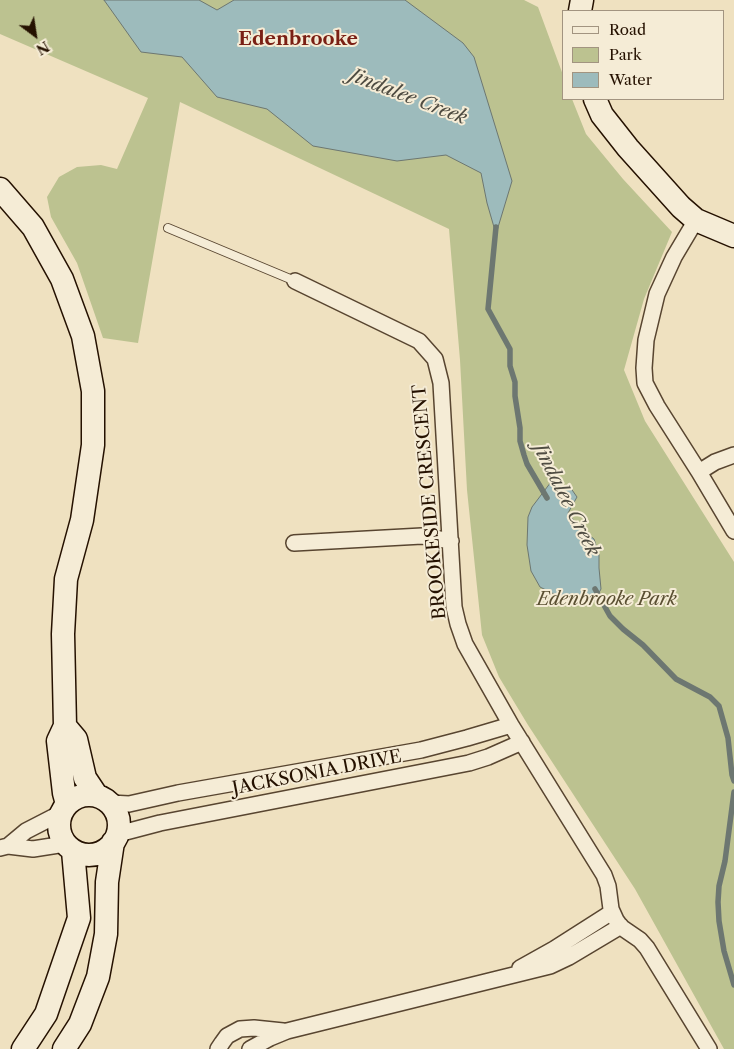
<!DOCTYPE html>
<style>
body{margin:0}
#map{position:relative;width:734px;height:1049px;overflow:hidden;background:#efe1c0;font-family:"Libre Caslon Text",serif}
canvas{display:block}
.legend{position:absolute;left:562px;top:10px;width:162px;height:90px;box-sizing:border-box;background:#f5ecd6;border:1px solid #a29480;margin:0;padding:6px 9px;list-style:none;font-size:15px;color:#251100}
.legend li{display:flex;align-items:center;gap:10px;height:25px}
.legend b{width:25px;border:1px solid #a29480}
.north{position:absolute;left:10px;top:10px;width:50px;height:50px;-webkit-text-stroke:4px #f5ecd6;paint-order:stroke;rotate:149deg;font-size:14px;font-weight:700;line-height:20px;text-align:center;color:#251100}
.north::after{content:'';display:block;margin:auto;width:18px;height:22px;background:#251100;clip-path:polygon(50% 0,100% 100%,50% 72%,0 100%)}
</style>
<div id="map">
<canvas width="734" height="1049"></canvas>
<ul class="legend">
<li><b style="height:6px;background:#f5ecd6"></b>Road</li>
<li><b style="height:14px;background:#bcc290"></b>Park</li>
<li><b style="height:14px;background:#9dbbbc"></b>Water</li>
</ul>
<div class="north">N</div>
</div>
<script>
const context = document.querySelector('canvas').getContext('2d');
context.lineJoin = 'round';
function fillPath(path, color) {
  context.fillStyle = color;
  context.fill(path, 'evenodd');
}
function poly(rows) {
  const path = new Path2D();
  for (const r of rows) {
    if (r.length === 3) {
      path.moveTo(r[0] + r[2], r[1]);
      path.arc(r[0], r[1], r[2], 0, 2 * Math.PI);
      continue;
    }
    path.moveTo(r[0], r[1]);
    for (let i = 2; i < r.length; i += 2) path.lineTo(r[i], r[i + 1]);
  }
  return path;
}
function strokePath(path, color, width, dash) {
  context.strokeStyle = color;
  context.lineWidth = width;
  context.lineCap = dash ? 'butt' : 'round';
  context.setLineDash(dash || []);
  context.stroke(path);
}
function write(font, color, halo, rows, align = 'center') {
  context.font = font + ' "Libre Caslon Text",serif';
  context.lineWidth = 4;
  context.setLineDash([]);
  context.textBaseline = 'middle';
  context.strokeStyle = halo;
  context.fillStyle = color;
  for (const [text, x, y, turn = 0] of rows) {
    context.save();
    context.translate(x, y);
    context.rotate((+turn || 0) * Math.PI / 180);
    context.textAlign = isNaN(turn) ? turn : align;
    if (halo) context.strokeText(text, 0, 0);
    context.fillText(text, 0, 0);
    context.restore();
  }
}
const green = poly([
 [0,0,524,0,538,7,563,75,563,99,572,99,586,134,623,179,672,232,644,299,624,370,645,421,734,562,734,1049,724,1049,635,889,528,725,499,677,482,635,467,490,460,360,449,229,180,102,138,343,103,338,77,263,51,217,47,197,59,177,77,167,101,165,117,169,148,98,0,34]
]);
const water = poly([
 [104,0,199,0,217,10,234,0,405,0,463,43,474,57,512,181,496,234,487,203,481,173,446,155,397,161,313,146,267,109,217,97,182,57,141,52,104,0],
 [551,482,570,487,577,497,568,513,579,527,594,539,599,555,599,568,601,589,595,600,576,601,558,596,540,587,531,571,527,545,528,517,532,507,551,482]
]);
const stream = poly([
 [496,227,488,309,510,349,510,366,515,382,515,396,520,428,520,441,524,455,527,464,547,498],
 [595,589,610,616,623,629,643,645,676,679,710,697,719,706,728,738,732,775,734,781],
 [734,792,725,861,719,886,718,902,719,921,724,951,734,985]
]);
const lane = poly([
 [168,228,295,281]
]);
const street = poly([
 [696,220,674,257,657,294,646,340,644,368,645,383,657,406,699,472,734,531],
 [295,281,419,341,435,359,441,383,454,607,458,624,465,644,511,725,604,875,608,886,611,909,616,920,621,927,640,940,647,948,709,1049],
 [699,472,715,462,734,455],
 [294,543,422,536,451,541],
 [110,803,129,804,178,793,421,750,467,738,511,725],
 [118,834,160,823,469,763,488,757,522,742],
 [8,846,26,831,61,813],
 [0,848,8,846,33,849,65,844],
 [520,968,554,949,612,912],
 [218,1049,222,1043,227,1036,240,1029,254,1028,283,1031],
 [250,1049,270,1038,287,1031,550,966,569,957,621,926]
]);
const secondary = poly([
 [580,11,582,0],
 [595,99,602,115,628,148,681,207,696,220,734,236],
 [0,189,33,227,62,279,83,336,93,391,93,445,82,520,66,579,63,634,65,726,58,741,64,793,67,804],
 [65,726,76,739,85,778,97,796],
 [89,825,30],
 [23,1049,46,1014,79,918,73,851],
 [64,1049,80,1024,98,977,106,934,107,882,113,842]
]);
const streetNames = [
 ["BROOKESIDE CRESCENT",430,502,-95],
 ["JACKSONIA DRIVE",317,773,-11]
];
const parkNames = [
 ["Edenbrooke Park",607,600]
];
const neighbourhoodNames = [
 ["Edenbrooke",298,40]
];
const waterNames = [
 ["Jindalee Creek",408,97,21],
 ["Jindalee Creek",566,500,63]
];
fillPath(green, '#bcc290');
fillPath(water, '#9dbbbc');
strokePath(water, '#6d7771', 1);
strokePath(stream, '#6d7771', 5.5);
strokePath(lane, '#584530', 10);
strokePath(street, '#584530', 18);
strokePath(secondary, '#251100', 25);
strokePath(lane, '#f5ecd6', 8);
strokePath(street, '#f5ecd6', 15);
strokePath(secondary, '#f5ecd6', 22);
write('18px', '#251100', '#f5ecd6', streetNames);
write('italic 18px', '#5a4f32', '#f5ecd6', parkNames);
write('bold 19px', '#7a1f14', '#f5ecd6', neighbourhoodNames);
write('italic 19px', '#4f4c42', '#f5ecd6', waterNames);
</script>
